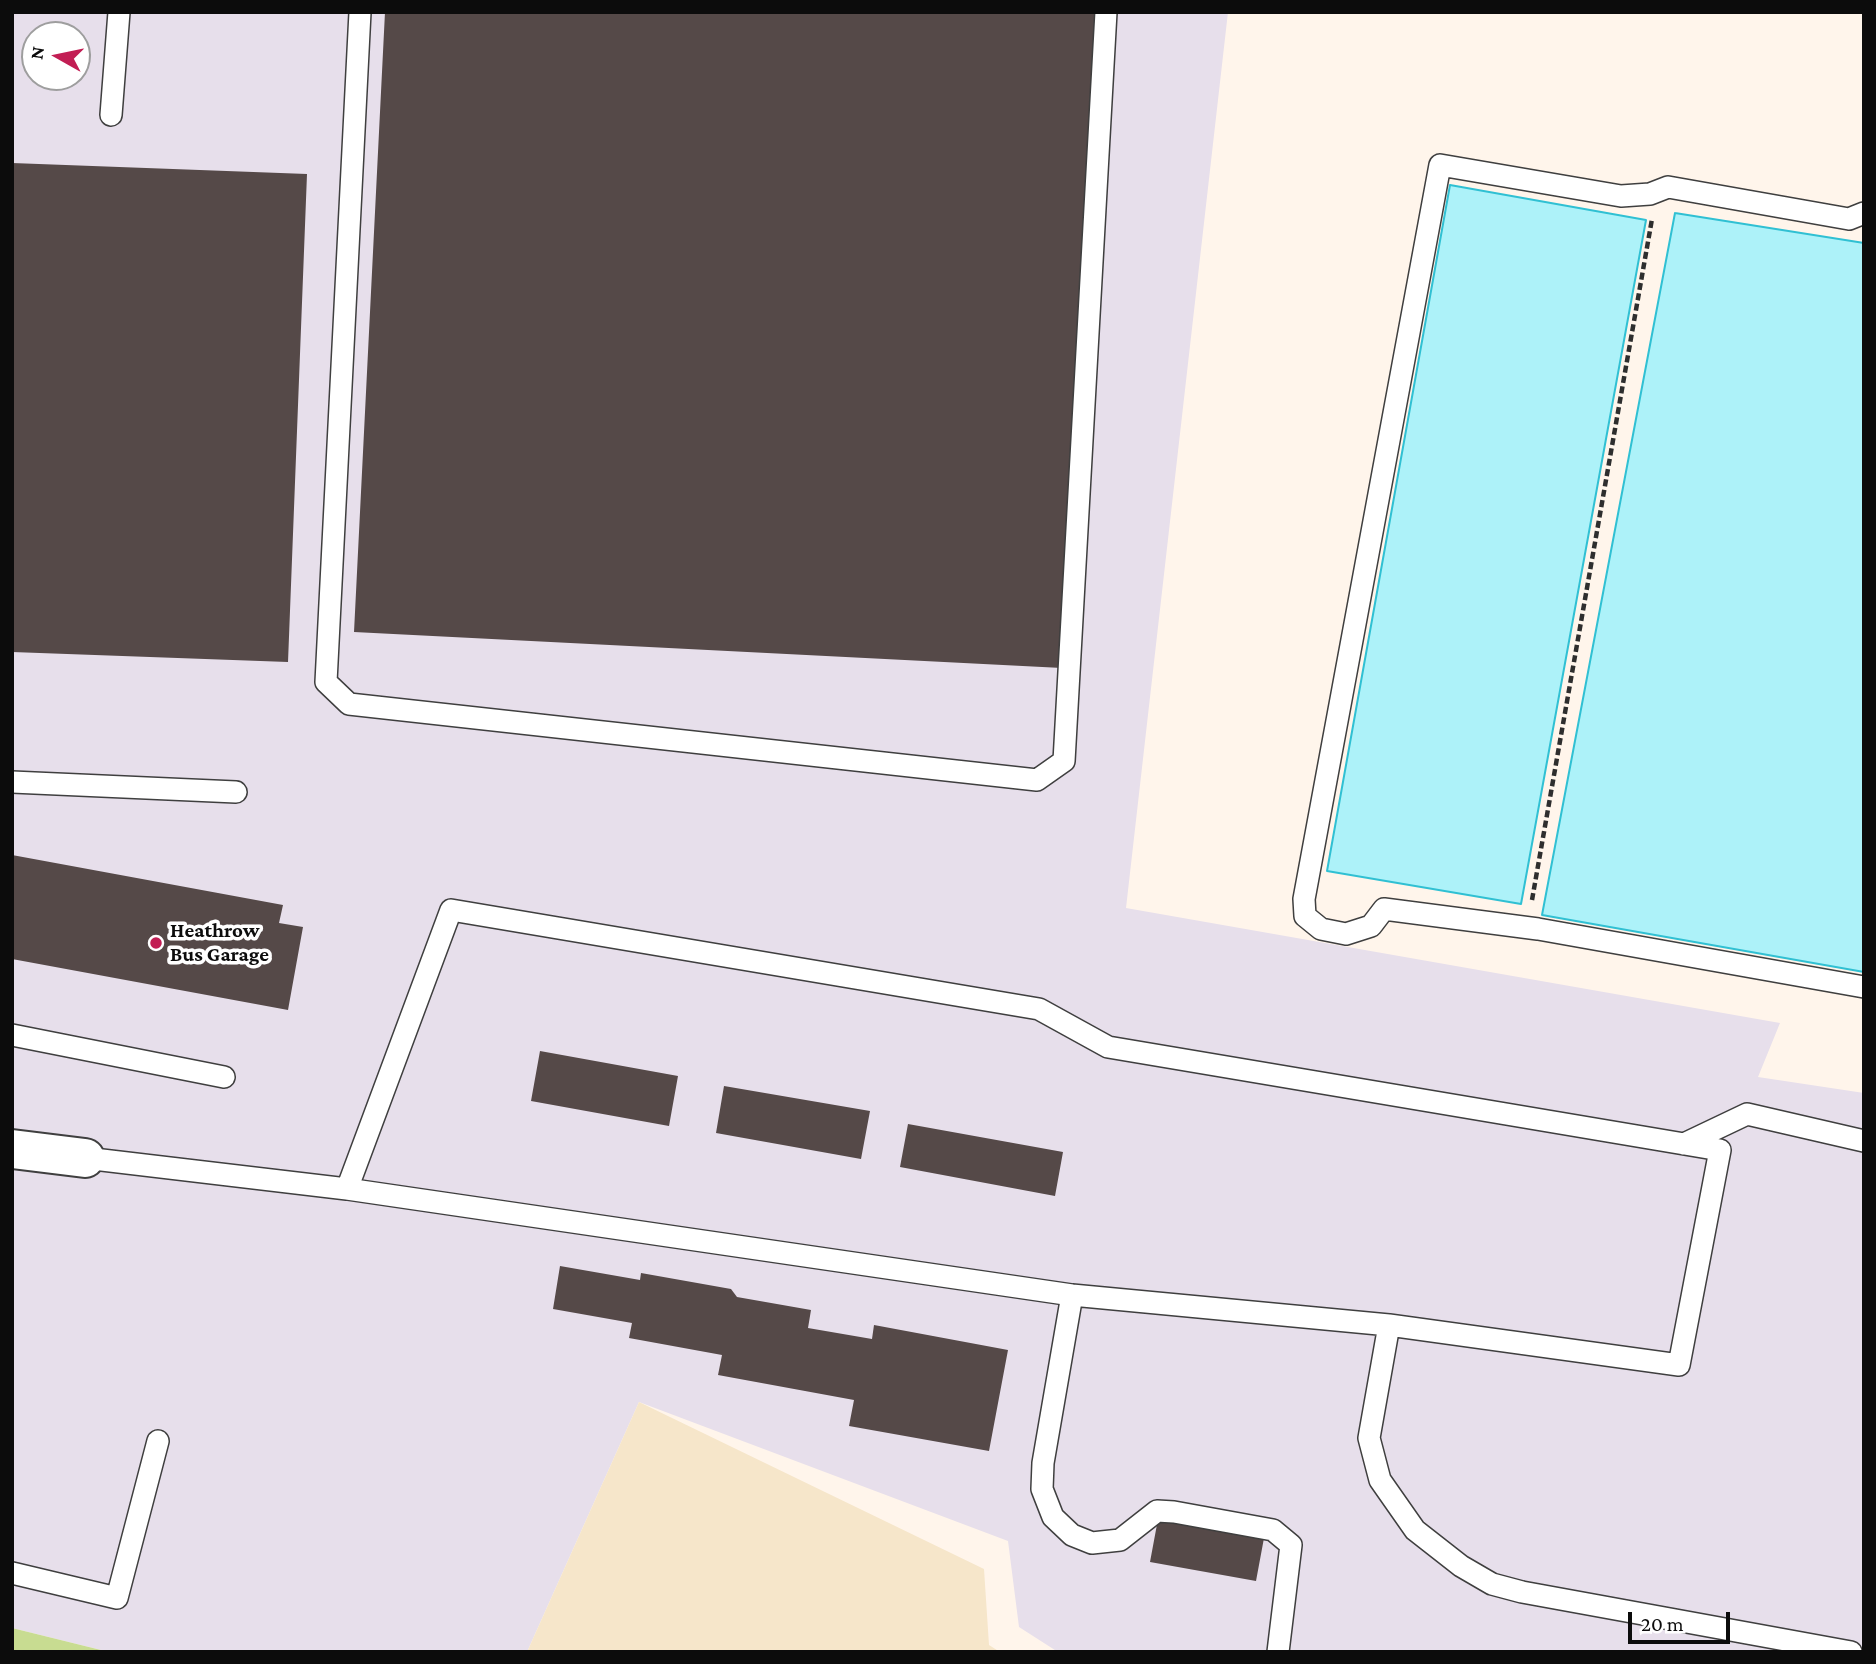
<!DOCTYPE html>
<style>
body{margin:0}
#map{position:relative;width:1876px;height:1664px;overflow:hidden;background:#fff5eb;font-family:"Crimson Pro",serif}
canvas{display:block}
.frame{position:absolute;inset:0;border:14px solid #0c0c0c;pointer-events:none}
.north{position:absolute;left:21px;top:21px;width:70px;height:70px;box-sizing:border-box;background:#fff;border:2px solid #9e9e9e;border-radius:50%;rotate:279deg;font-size:19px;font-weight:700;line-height:28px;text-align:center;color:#0c0c0c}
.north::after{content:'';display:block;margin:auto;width:24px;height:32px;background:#c21e54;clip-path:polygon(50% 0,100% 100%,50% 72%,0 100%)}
.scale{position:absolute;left:1628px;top:1612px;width:102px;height:32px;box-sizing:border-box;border:4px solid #0c0c0c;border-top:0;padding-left:9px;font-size:21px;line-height:24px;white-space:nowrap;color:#0c0c0c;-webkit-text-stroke:5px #fff;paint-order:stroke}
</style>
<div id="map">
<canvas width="1876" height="1664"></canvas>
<div class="frame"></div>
<div class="north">N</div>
<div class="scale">20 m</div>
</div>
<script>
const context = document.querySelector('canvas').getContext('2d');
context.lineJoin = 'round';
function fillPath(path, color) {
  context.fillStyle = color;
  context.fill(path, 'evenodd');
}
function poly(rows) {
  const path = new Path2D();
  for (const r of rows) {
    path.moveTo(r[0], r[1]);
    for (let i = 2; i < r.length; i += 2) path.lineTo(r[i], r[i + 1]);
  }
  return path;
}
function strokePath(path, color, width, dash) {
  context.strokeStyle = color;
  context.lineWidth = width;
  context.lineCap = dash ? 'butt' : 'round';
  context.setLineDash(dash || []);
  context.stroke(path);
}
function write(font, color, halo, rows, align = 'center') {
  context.font = font + ' "Crimson Pro",serif';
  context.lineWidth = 7;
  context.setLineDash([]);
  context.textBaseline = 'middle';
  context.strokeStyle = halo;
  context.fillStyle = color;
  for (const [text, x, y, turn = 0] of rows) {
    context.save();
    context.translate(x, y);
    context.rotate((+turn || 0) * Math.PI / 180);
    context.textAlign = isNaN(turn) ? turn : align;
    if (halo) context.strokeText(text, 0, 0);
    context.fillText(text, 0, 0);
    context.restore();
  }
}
const industrial = poly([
 [12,12,1228,12,1126,908,1780,1023,1758,1077,1864,1093,1864,1652,1058,1652,1019,1627,1008,1541,639,1402,527,1652,109,1652,12,1628],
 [35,35,77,35,77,77,35,77]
]);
const farmland = poly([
 [639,1402,984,1569,989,1645,1000,1652,527,1652]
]);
const forest = poly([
 [12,1628,109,1652,12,1652]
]);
const water = poly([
 [1450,185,1646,220,1521,904,1327,871,1450,185],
 [1675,213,1864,243,1864,972,1542,915,1675,213]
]);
const building = poly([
 [385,12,1095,12,1062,668,354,632],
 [12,163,307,174,288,662,12,652],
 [12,855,283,905,279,923,303,927,288,1010,12,959],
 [540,1051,678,1076,669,1126,531,1101],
 [724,1086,870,1111,861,1159,716,1133],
 [908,1124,1063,1152,1055,1196,900,1167],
 [560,1266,640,1280,641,1273,731,1289,737,1297,811,1310,808,1328,872,1339,874,1325,1008,1350,989,1451,849,1426,854,1400,718,1375,722,1355,629,1338,632,1323,553,1309],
 [1158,1519,1264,1538,1256,1581,1150,1562]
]);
const path = poly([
 [1532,900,1652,219]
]);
const lane = poly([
 [360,12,326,682,349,704,1037,780,1064,761,1106,12],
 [111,115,119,12],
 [1864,213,1849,219,1668,187,1650,194,1621,196,1440,165,1304,899,1305,916,1321,929,1346,934,1371,926,1384,909,1538,929,1864,987],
 [12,782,236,792],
 [12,1035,224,1077],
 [1684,1144,1747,1114,1864,1141],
 [85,1158,347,1189,1072,1295,1389,1325,1679,1365,1720,1150,1108,1047,1039,1009,451,910,347,1189],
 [1072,1295,1043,1463,1042,1489,1053,1517,1072,1535,1092,1543,1120,1540,1157,1511,1174,1512,1273,1530,1291,1545,1278,1652],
 [1389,1325,1369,1438,1380,1480,1415,1530,1461,1566,1492,1584,1522,1592,1851,1652],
 [12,1573,117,1598,158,1441]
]);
const street = poly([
 [12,1149,85,1158]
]);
const markers = [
 [156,943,7,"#c21e54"]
];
const poiNames = [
 ["Heathrow",170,931],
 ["Bus Garage",170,955]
];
fillPath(industrial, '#e7dfeb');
fillPath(farmland, '#f6e6ca');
fillPath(forest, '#c8dc91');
fillPath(water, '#adf2f9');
strokePath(water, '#30c0d3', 2);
fillPath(building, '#554948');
strokePath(lane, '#3f3f3f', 24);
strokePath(street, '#3f3f3f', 42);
strokePath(path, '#2e2e2e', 4.5, [7, 3.5]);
strokePath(lane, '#fff', 21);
strokePath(street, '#fff', 38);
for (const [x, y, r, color] of markers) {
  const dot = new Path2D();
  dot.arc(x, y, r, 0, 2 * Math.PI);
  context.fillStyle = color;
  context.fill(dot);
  strokePath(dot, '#fff', 2.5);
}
write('bold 21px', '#0c0c0c', '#fff', poiNames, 'left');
</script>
